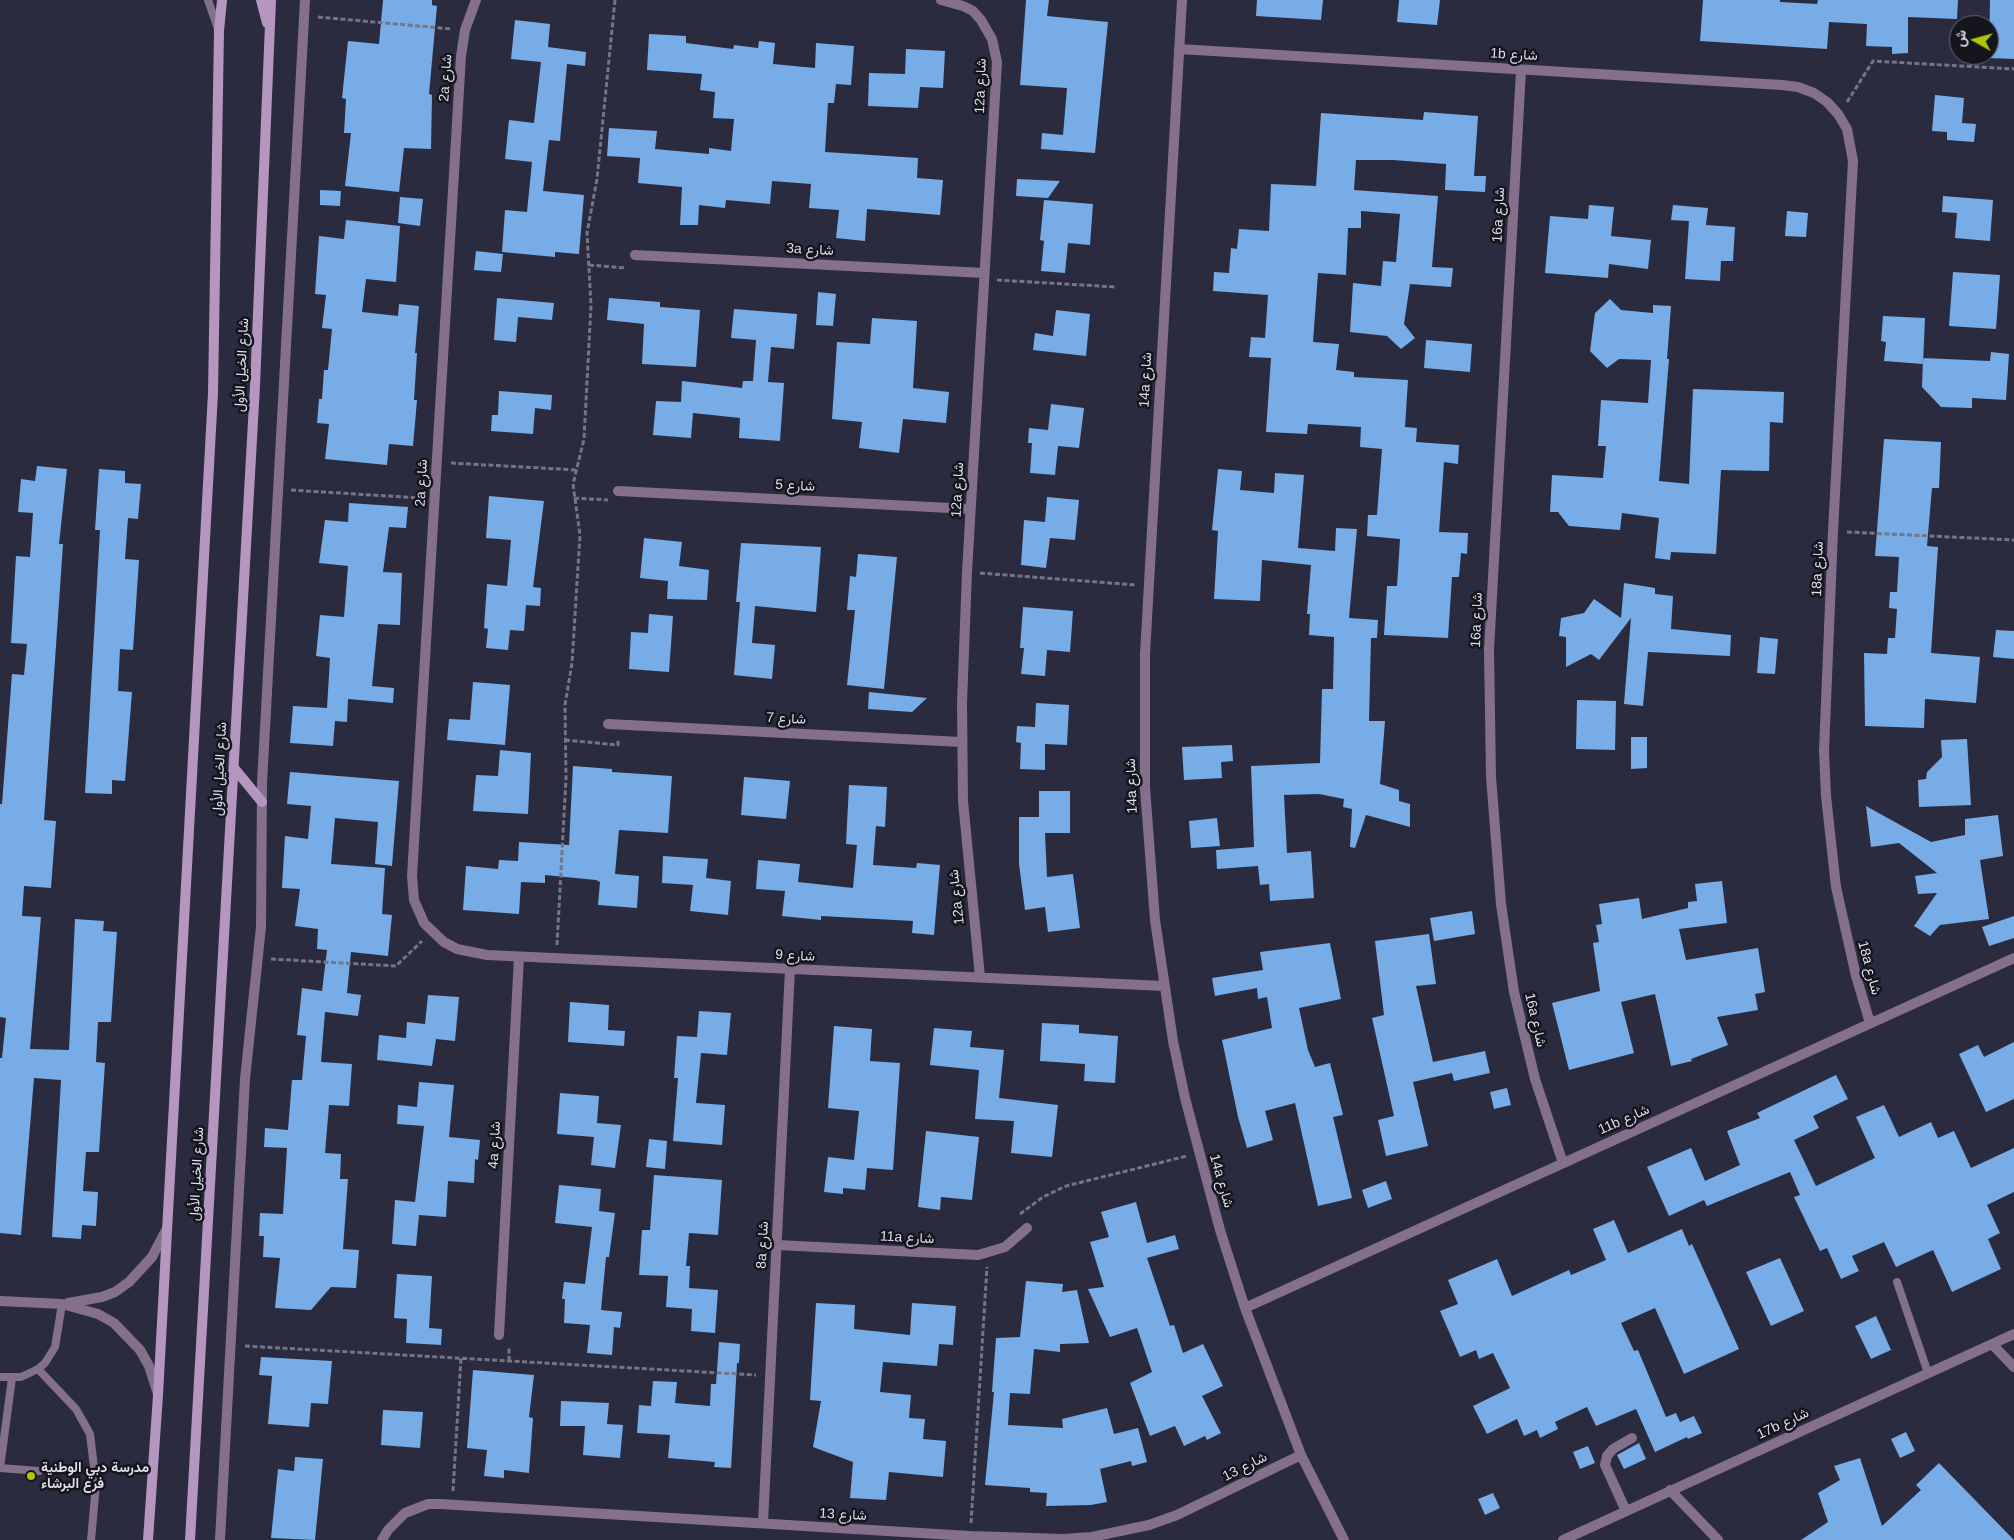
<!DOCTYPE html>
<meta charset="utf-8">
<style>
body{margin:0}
#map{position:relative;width:2014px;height:1540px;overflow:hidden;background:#2b2b40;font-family:Arial,Vazirmatn,sans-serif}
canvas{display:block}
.north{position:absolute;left:1949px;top:15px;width:50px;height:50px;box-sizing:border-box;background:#15151e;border:1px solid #666671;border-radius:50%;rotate:277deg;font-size:14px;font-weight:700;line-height:20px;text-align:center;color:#dfdfed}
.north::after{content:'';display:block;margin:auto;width:18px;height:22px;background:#afc505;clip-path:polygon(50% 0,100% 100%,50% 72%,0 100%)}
</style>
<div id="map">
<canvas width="2014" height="1540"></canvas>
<div class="north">ش</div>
</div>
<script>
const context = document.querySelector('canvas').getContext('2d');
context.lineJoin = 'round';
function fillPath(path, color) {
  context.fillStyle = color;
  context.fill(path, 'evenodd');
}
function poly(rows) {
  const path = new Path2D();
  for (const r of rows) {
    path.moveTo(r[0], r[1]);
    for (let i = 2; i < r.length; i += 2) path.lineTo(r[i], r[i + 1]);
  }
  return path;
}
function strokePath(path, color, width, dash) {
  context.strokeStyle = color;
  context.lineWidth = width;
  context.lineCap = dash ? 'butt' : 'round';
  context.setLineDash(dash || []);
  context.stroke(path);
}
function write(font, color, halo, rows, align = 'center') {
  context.font = font + ' Arial,Vazirmatn,sans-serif';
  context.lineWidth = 5;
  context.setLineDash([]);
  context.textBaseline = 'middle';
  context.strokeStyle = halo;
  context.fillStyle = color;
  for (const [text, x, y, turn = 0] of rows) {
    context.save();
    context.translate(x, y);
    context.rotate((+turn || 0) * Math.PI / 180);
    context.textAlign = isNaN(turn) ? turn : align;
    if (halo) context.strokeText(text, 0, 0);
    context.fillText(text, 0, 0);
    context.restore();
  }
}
const building = poly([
 [383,0,432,0,432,5,437,6,429,94,432,95,431,149,404,148,399,192,345,186,351,133,344,133,346,99,342,98,348,41,379,44],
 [1026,0,1049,0,1047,16,1108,22,1095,153,1041,149,1042,133,1063,135,1067,88,1020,85],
 [1257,0,1323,0,1321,20,1256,16],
 [1399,0,1440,0,1437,25,1397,22],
 [1703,0,1780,0,1780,2,1817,4,1818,0,1958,0,1957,19,1908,17,1908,53,1892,54,1892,47,1866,46,1867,24,1829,22,1827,49,1700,41],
 [1990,0,2014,0,2014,59,1989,58],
 [515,20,550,24,548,47,586,52,585,66,567,64,560,141,549,140,543,191,584,195,579,254,555,252,555,257,502,252,505,210,527,212,532,162,505,159,509,120,534,123,541,62,511,59],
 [649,34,686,36,686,43,733,49,734,45,758,48,759,41,775,43,773,64,815,68,816,43,854,46,851,85,836,84,834,103,828,103,825,152,918,158,917,178,943,180,940,215,867,209,865,241,836,238,839,210,809,208,811,184,772,181,770,204,726,200,725,208,699,205,698,225,680,225,682,187,638,183,640,158,607,156,609,128,657,131,655,149,709,154,709,148,731,151,734,119,713,118,715,92,700,90,702,74,647,70],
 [906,49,945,51,943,88,920,87,918,108,868,106,869,73,905,74],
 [1935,95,1964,98,1962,123,1976,124,1974,142,1947,140,1947,132,1932,131],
 [1424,112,1478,116,1474,176,1486,176,1485,192,1445,190,1446,164,1393,160,1356,160,1354,190,1438,196,1432,267,1453,268,1451,287,1410,284,1404,324,1415,338,1401,349,1387,336,1350,332,1353,283,1381,286,1383,261,1396,262,1400,214,1361,211,1361,228,1348,228,1346,275,1318,273,1313,342,1339,344,1336,370,1354,372,1354,377,1408,380,1405,427,1417,428,1416,442,1459,445,1458,464,1444,462,1439,532,1468,533,1467,554,1461,553,1459,577,1452,577,1448,638,1384,635,1387,586,1397,586,1400,539,1367,536,1368,515,1377,515,1382,449,1360,447,1361,427,1308,424,1307,434,1266,432,1271,358,1249,357,1251,337,1265,338,1268,295,1213,291,1214,272,1229,273,1231,248,1237,249,1239,229,1269,231,1271,184,1316,186,1321,113,1423,120],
 [1017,179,1060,181,1048,198,1016,196],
 [320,190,341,191,340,206,320,205],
 [1943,196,1993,200,1990,241,1955,238,1957,213,1942,212],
 [400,197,423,199,420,226,398,223],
 [1044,200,1093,204,1090,245,1068,243,1065,273,1041,271,1044,241,1040,240],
 [1589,205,1614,207,1611,236,1651,240,1648,269,1609,264,1608,278,1545,273,1550,216,1588,219],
 [1673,205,1708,208,1706,225,1735,227,1733,261,1721,261,1720,281,1685,279,1689,221,1671,220],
 [1787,211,1808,213,1806,237,1785,236],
 [346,220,400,226,396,282,366,279,362,312,398,316,399,304,419,306,415,353,417,353,414,400,417,400,413,446,389,444,387,465,325,459,329,424,317,423,319,399,322,399,324,370,328,370,332,329,322,328,326,295,315,294,319,236,344,239],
 [476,251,503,254,501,272,474,270],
 [1953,272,2000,275,1996,329,1949,326],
 [818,292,836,294,833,326,816,325],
 [497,298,554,303,552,320,518,317,516,342,494,340],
 [609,298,660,302,660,307,700,310,696,367,642,364,644,324,607,320],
 [1610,299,1621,310,1653,313,1653,305,1671,306,1667,359,1669,359,1659,481,1689,484,1693,389,1784,392,1783,423,1770,422,1769,471,1721,470,1716,554,1671,552,1670,560,1655,558,1659,518,1622,513,1620,530,1569,526,1558,512,1550,512,1552,475,1603,478,1606,446,1598,446,1601,400,1648,403,1651,360,1619,359,1607,368,1590,351,1595,313],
 [734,309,797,314,794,349,771,347,768,382,784,383,780,441,739,438,740,418,693,413,691,438,653,435,656,401,681,402,682,381,742,388,743,381,753,381,756,340,731,338],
 [1056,310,1090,314,1086,356,1033,350,1035,333,1053,336],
 [1883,316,1925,318,1923,364,1884,361,1886,342,1881,341],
 [872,318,917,321,913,388,949,392,946,423,903,419,899,453,859,448,862,422,832,419,837,342,870,344],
 [1426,340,1472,344,1470,372,1424,368],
 [1991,352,2009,354,2006,400,1972,398,1972,408,1941,407,1922,387,1923,358,1990,361],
 [499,391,552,395,551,410,535,408,533,434,491,431,492,415,498,415],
 [1051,404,1084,408,1079,448,1058,446,1055,475,1030,473,1032,443,1028,443,1029,428,1048,430],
 [1884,439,1941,442,1939,488,1932,488,1927,546,1938,547,1931,653,1980,657,1976,703,1925,699,1924,728,1865,726,1864,653,1887,654,1888,638,1895,638,1897,609,1889,608,1890,592,1897,592,1899,557,1875,556],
 [37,466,67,469,59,544,63,544,44,820,56,821,51,888,24,886,22,916,41,917,30,1049,69,1050,75,919,104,921,103,931,117,932,111,1022,98,1022,96,1062,105,1063,99,1152,86,1152,83,1191,98,1192,96,1226,82,1225,81,1239,52,1237,61,1080,34,1078,21,1235,0,1233,0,1058,2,1058,6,1018,0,1017,0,804,2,804,12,674,24,675,27,644,11,643,16,556,30,557,33,513,18,512,21,479,35,481],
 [99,469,125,471,125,483,141,484,138,519,128,518,125,559,139,560,133,650,120,649,118,691,132,692,125,781,112,780,112,794,85,793,100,530,95,530],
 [1218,469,1242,471,1240,490,1274,493,1275,473,1304,475,1298,548,1335,551,1336,528,1357,529,1349,618,1378,620,1377,638,1371,638,1369,721,1385,721,1380,784,1399,790,1399,801,1410,804,1410,827,1366,815,1355,848,1350,847,1352,809,1343,807,1344,799,1319,794,1284,795,1287,853,1311,851,1314,898,1270,901,1269,884,1260,885,1258,866,1217,869,1216,850,1254,847,1251,766,1320,763,1322,689,1333,689,1334,637,1309,635,1310,614,1307,614,1311,565,1262,560,1260,601,1214,599,1218,531,1212,530],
 [489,496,544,501,533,587,541,588,540,606,526,605,524,631,510,630,508,650,486,648,488,629,484,628,487,584,507,586,511,540,486,538],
 [1047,497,1079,500,1075,540,1050,538,1046,568,1021,565,1024,520,1045,522],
 [349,503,408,507,406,528,389,527,383,572,402,573,400,625,378,624,372,686,394,688,393,703,348,699,347,722,335,721,333,746,290,743,293,706,327,708,330,658,316,656,320,615,344,617,348,566,319,563,325,520,348,522],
 [644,538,682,542,679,566,709,570,707,600,667,599,668,581,640,578],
 [741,543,821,547,816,612,755,606,752,643,775,645,772,679,734,675,740,602,736,602],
 [858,554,897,557,884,689,847,685,855,610,847,610,850,576,856,577],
 [1624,583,1655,588,1655,594,1673,596,1671,629,1731,635,1730,656,1648,652,1643,706,1624,704,1631,618,1599,660,1591,654,1566,667,1566,637,1559,636,1561,618,1584,613,1594,599,1621,618],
 [1023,607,1073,611,1070,652,1047,650,1045,676,1021,674,1024,648,1020,648],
 [649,614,673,616,669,672,629,669,631,632,648,633],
 [1996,630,2014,631,2014,659,1993,657],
 [1760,637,1778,639,1775,674,1757,673],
 [473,682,510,685,505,745,447,740,449,719,470,720],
 [869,692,927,698,912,712,868,709],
 [1577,700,1616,701,1615,750,1576,749],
 [1036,703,1069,705,1067,745,1045,744,1045,770,1020,769,1021,743,1016,742,1017,726,1035,727],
 [1631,737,1647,737,1647,768,1631,769],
 [1967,739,1971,805,1919,807,1918,780,1926,779,1927,772,1942,757,1941,740],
 [1232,745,1233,761,1221,762,1222,778,1184,780,1182,747],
 [500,750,531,753,528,814,473,811,476,775,498,776],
 [573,766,612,769,612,772,672,776,668,833,619,830,615,874,639,876,637,908,598,905,600,882,596,880,545,875,545,883,521,882,519,914,463,910,466,866,498,869,499,860,518,861,519,842,569,845],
 [290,772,399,781,392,866,375,864,378,822,335,818,331,864,385,868,382,914,392,915,388,956,351,952,347,993,361,995,358,1016,325,1012,321,1062,352,1064,349,1106,329,1105,325,1153,341,1154,340,1179,348,1179,343,1249,359,1250,356,1288,331,1287,311,1310,275,1308,280,1258,263,1257,264,1236,259,1236,260,1213,283,1214,287,1148,264,1147,265,1128,288,1130,292,1080,302,1080,306,1036,297,1035,302,988,322,991,327,950,317,949,318,929,295,926,300,889,282,888,285,836,308,839,311,806,287,804],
 [744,777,790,781,786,819,741,815],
 [849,785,887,787,885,827,876,826,873,865,916,868,917,863,940,865,934,935,912,933,913,921,821,916,821,920,782,916,785,891,756,889,758,860,800,864,798,882,853,888,857,845,846,844],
 [1039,791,1070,791,1070,833,1045,833,1047,877,1073,874,1080,928,1048,932,1045,907,1025,910,1019,864,1019,817,1039,817],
 [1866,806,1931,842,1965,835,1965,819,1998,815,2003,856,1980,860,1989,919,1940,925,1930,936,1914,926,1937,893,1918,894,1915,876,1937,873,1899,843,1871,847],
 [1217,818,1220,846,1191,848,1189,821],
 [663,856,708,859,706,878,731,881,728,915,690,911,693,885,662,883],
 [1722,881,1727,923,1679,929,1686,960,1758,948,1765,992,1755,994,1758,1010,1717,1017,1728,1045,1691,1059,1692,1061,1671,1066,1655,994,1621,1002,1634,1053,1569,1070,1552,1003,1600,991,1593,943,1599,942,1596,925,1602,924,1599,904,1639,898,1642,919,1688,908,1688,902,1697,901,1695,884],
 [1472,911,1475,934,1434,941,1430,918],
 [2014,916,2014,938,1989,946,1982,927],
 [1429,934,1436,984,1416,986,1433,1062,1485,1051,1490,1073,1454,1081,1452,1073,1413,1082,1428,1146,1386,1156,1378,1120,1394,1116,1372,1018,1384,1015,1375,941],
 [1330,943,1341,999,1299,1008,1308,1050,1315,1067,1330,1063,1343,1115,1333,1117,1352,1198,1318,1206,1295,1103,1265,1111,1273,1140,1247,1148,1238,1117,1222,1040,1272,1028,1267,997,1258,999,1257,988,1215,996,1212,978,1263,970,1260,952],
 [428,995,459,997,455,1041,436,1039,432,1066,377,1060,379,1035,406,1038,407,1022,425,1024],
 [570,1002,609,1005,608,1030,625,1031,624,1046,568,1042],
 [699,1011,731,1013,727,1055,701,1053,696,1103,725,1105,722,1145,673,1141,678,1078,674,1078,677,1036,697,1037],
 [1042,1023,1079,1025,1079,1033,1118,1036,1115,1083,1084,1081,1085,1064,1040,1061],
 [834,1026,872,1029,870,1061,900,1063,893,1170,867,1168,865,1190,843,1188,843,1194,824,1192,828,1157,854,1160,859,1111,828,1108],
 [934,1028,972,1031,970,1047,1004,1050,999,1098,1058,1105,1052,1157,1011,1153,1014,1121,975,1119,979,1070,930,1065],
 [2014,1042,2014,1099,1986,1112,1959,1054,1978,1045,1984,1057],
 [1836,1075,1848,1099,1813,1116,1819,1128,1794,1140,1816,1186,1875,1158,1856,1117,1884,1105,1899,1137,1931,1122,1938,1138,1954,1131,1971,1168,2014,1148,2014,1192,1987,1205,2000,1233,1988,1239,2001,1269,1952,1292,1933,1250,1896,1267,1884,1242,1852,1256,1859,1271,1841,1279,1827,1248,1820,1251,1794,1197,1800,1195,1790,1172,1707,1206,1704,1200,1669,1216,1647,1167,1691,1148,1705,1181,1740,1165,1727,1131,1760,1118,1757,1113],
 [419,1082,454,1085,449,1137,480,1140,478,1160,475,1159,474,1183,448,1181,446,1217,419,1215,416,1246,392,1244,395,1200,415,1202,424,1126,397,1124,398,1105,417,1107],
 [1507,1088,1511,1105,1494,1109,1490,1092],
 [560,1093,599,1096,597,1123,621,1125,615,1168,591,1165,594,1137,557,1134],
 [926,1131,979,1137,972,1200,941,1197,940,1210,918,1207],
 [649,1139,667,1141,665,1169,646,1167],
 [654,1175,722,1180,718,1235,689,1233,686,1266,690,1266,689,1288,718,1290,715,1333,691,1331,692,1309,666,1307,668,1276,639,1275,642,1230,650,1230],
 [1386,1181,1392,1199,1368,1208,1362,1190],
 [559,1185,601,1189,599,1211,615,1213,609,1257,606,1257,601,1310,622,1312,620,1328,614,1327,612,1355,587,1353,590,1325,564,1323,565,1299,562,1299,564,1282,585,1284,592,1227,555,1223],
 [1136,1202,1147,1243,1175,1235,1179,1249,1147,1258,1170,1326,1174,1325,1183,1353,1203,1344,1223,1386,1202,1396,1221,1433,1207,1440,1205,1436,1184,1446,1175,1426,1150,1436,1130,1383,1152,1372,1137,1328,1110,1337,1088,1289,1104,1287,1090,1242,1109,1237,1101,1212],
 [1614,1220,1628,1253,1682,1229,1689,1246,1692,1244,1739,1349,1684,1374,1655,1308,1621,1323,1634,1351,1638,1350,1666,1417,1676,1413,1680,1422,1694,1416,1702,1433,1688,1439,1687,1437,1655,1452,1636,1409,1596,1426,1587,1407,1555,1422,1558,1429,1540,1438,1537,1430,1524,1436,1517,1419,1487,1434,1473,1406,1510,1388,1493,1353,1479,1359,1476,1350,1460,1357,1440,1311,1458,1304,1448,1280,1497,1259,1512,1296,1569,1270,1571,1275,1606,1260,1593,1229],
 [1780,1258,1804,1311,1771,1326,1746,1272],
 [397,1274,432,1276,429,1328,442,1329,441,1345,406,1343,407,1319,394,1318],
 [1026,1281,1063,1284,1062,1292,1077,1290,1089,1343,1060,1344,1060,1352,1034,1349,1030,1394,1010,1393,1008,1425,1063,1428,1062,1419,1107,1408,1114,1434,1138,1428,1147,1462,1132,1466,1131,1461,1100,1469,1107,1502,1091,1505,1046,1506,1047,1493,1030,1492,1030,1488,985,1485,994,1392,992,1392,996,1338,1020,1337],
 [816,1303,855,1305,854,1329,910,1335,912,1303,956,1306,953,1345,939,1344,937,1366,883,1362,880,1392,911,1395,909,1418,925,1419,923,1439,946,1441,943,1477,889,1472,886,1500,850,1498,853,1462,813,1447,821,1401,810,1400],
 [1876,1316,1891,1350,1871,1359,1855,1326],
 [719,1342,740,1344,739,1363,737,1363,731,1468,714,1467,715,1462,668,1458,670,1435,637,1433,639,1405,651,1406,653,1381,677,1382,675,1403,710,1406,711,1384,716,1384],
 [261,1357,332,1361,328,1404,311,1403,309,1427,268,1424,272,1376,259,1375],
 [473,1370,534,1375,529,1417,533,1418,529,1473,504,1470,504,1478,484,1476,487,1450,467,1448],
 [561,1401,609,1403,607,1424,623,1425,620,1458,583,1455,585,1426,560,1426],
 [383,1410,423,1412,420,1448,381,1445],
 [1906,1432,1915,1451,1900,1458,1891,1439],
 [1639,1443,1646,1459,1624,1469,1617,1455],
 [1588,1446,1595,1463,1580,1469,1573,1452],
 [295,1457,323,1459,315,1540,271,1538,278,1469,294,1471],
 [1860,1458,1882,1526,1921,1490,1916,1485,1939,1463,2014,1540,1801,1540,1828,1522,1818,1493,1840,1480,1834,1466],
 [1493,1493,1500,1508,1485,1515,1478,1499]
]);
const path = poly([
 [318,17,452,29],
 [1847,102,1873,61,2014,69],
 [589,265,626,268],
 [997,280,1116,287],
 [451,463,577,470],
 [291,490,420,498],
 [574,498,608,500],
 [1847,532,2014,540],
 [980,573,1136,585],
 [565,740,618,745,618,739],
 [557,945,566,778,565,705,572,663,580,535,573,484,584,439,591,305,587,233,597,179,615,0],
 [271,959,396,966,422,941],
 [1020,1214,1043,1197,1066,1186,1187,1156],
 [245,1346,756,1375],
 [509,1361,509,1346],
 [453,1491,461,1358],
 [971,1523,987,1267]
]);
const service = poly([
 [208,0,218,29],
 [1897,1282,1928,1373],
 [38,1369,76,1409,90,1434,96,1484,91,1540],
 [0,1377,21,1377,38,1369,45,1363,55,1347,62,1304],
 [0,1468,12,1378],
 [0,1468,39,1471]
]);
const minor = poly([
 [476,0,465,30,461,56,412,876,414,900,424,923,444,942,457,949,487,955,1164,986],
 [941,0,963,6,973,11,981,20,992,39,997,62,967,572,962,703,963,801,980,977],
 [1182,0,1145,654,1145,788,1155,920,1173,1041,1185,1098,1220,1230,1245,1308,1301,1455,1344,1540],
 [1179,49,1782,85,1798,87,1814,93,1827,102,1838,114,1847,129,1853,161,1833,531,1824,751,1826,796,1836,887,1856,976,1870,1023],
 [1521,70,1489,650,1491,777,1501,904,1514,992,1535,1079,1563,1163],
 [635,255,984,273],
 [618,491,970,509],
 [608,724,961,742],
 [777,1245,978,1255,1005,1247,1027,1228],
 [0,1301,62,1304,98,1314,114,1323,140,1350,149,1366,157,1391],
 [68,1303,102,1297,115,1292,129,1282,152,1257,166,1230],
 [1245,1308,2014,958],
 [499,1335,519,957],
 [1992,1344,2014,1367],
 [1670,1490,1718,1540],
 [1626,1511,1605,1465,1607,1456,1613,1449,1632,1438],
 [763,1523,790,969],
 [220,1540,245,1079,261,927,262,783,305,0],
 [382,1540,388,1530,405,1513,428,1504,440,1504,970,1536,1063,1539,1092,1537,1149,1525,1177,1515,1301,1455],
 [1563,1540,2014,1334]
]);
const secondary = poly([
 [261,0,267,23],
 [234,768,262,802],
 [148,1540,158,1395,213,393,219,31,222,0],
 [190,1540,255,386,271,0]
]);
const markers = [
 [31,1476,5,"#afc505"]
];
const streetNames = [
 ["1b شارع",1514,55,3],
 ["2a شارع",446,78,-86],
 ["12a شارع",981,86,-88],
 ["16a شارع",1499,215,-87],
 ["3a شارع",810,250,3],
 ["شارع الخيل الأول",242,365,-87],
 ["14a شارع",1146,380,-87],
 ["2a شارع",422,483,-87],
 ["شارع 5",795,486,3],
 ["12a شارع",958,490,-87],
 ["18a شارع",1818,569,-88],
 ["16a شارع",1477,620,-88],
 ["شارع 7",786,719,3],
 ["شارع الخيل الأول",220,769,-87],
 ["14a شارع",1132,786,-92],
 ["12a شارع",957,897,-96],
 ["شارع 9",795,956,3],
 ["18a شارع",1869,968,75],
 ["16a شارع",1535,1020,77],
 ["11b شارع",1624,1120,-24],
 ["4a شارع",495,1145,-87],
 ["شارع الخيل الأول",197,1174,-87],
 ["14a شارع",1221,1181,74],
 ["11a شارع",907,1238,3],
 ["8a شارع",763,1245,-87],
 ["17b شارع",1783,1424,-25],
 ["شارع 13",1245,1467,-27],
 ["شارع 13",843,1515,3]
];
const poiNames = [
 ["مدرسة دبي الوطنية",41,1468],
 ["فرع البرشاء",41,1484]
];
fillPath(building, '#77ace6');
strokePath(path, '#757587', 3, [5, 2.5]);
strokePath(service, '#84708a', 8);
strokePath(minor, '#84708a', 10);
strokePath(secondary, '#b596bf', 10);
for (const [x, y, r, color] of markers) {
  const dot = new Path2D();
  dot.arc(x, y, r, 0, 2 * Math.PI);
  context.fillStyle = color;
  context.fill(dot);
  strokePath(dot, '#15151e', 2);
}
write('14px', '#dfdfed', '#15151e', streetNames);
write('bold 14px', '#dfdfed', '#15151e', poiNames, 'left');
</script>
